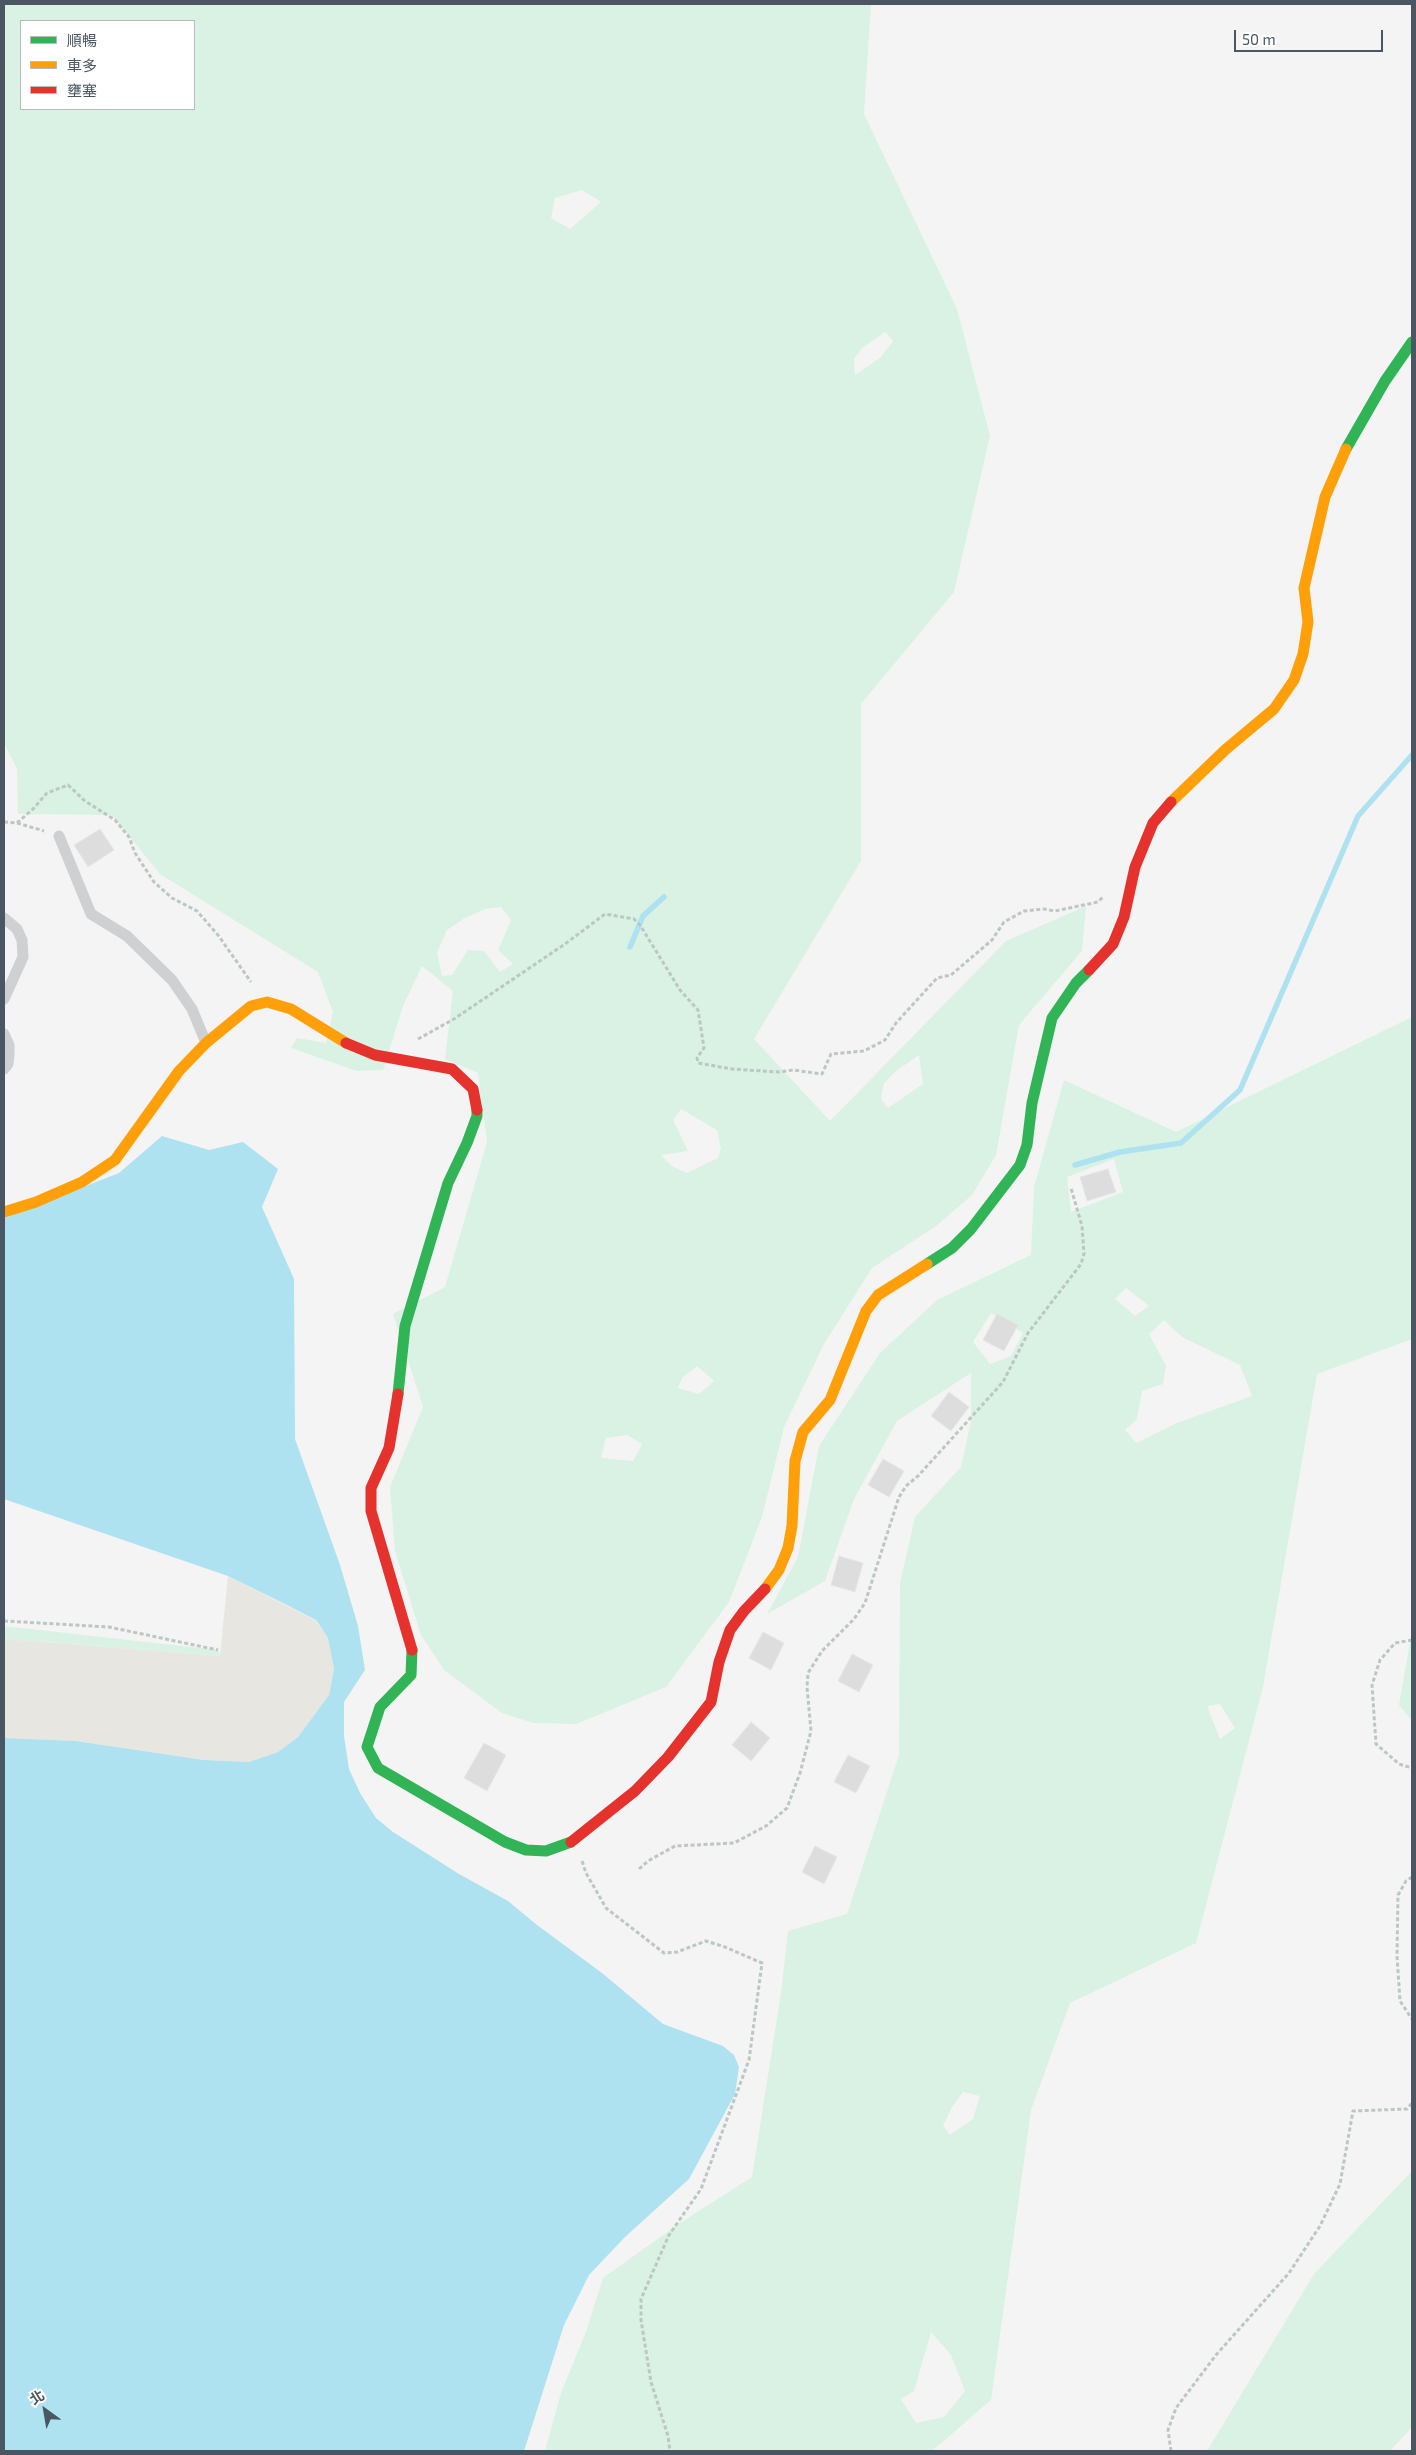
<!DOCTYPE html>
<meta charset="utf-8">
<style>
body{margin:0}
#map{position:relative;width:1416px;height:2455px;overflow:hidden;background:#f4f4f4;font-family:"Exo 2","Noto Sans TC",sans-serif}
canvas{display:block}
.frame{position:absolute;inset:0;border:5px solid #4a5661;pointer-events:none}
.legend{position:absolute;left:20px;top:20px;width:175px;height:90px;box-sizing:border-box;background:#fff;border:1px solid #b7bbc0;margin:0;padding:6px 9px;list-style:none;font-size:15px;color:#4a5661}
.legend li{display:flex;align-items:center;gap:10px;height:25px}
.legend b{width:25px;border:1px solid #b7bbc0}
.north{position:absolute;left:20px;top:2385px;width:50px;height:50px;-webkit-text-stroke:4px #fff;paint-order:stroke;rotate:328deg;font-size:14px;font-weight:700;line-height:20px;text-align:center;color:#4a5661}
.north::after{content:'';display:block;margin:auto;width:18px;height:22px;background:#4a5661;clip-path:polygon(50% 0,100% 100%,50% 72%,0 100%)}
.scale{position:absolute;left:1234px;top:30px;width:149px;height:22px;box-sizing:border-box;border:2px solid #4a5661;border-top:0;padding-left:6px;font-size:15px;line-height:18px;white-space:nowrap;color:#4a5661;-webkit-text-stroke:4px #fff;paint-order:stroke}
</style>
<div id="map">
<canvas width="1416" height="2455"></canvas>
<div class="frame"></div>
<ul class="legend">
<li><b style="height:6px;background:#30b455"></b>順暢</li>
<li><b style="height:6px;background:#ff9f0a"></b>車多</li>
<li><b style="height:6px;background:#e5322d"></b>壅塞</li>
</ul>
<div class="north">北</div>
<div class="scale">50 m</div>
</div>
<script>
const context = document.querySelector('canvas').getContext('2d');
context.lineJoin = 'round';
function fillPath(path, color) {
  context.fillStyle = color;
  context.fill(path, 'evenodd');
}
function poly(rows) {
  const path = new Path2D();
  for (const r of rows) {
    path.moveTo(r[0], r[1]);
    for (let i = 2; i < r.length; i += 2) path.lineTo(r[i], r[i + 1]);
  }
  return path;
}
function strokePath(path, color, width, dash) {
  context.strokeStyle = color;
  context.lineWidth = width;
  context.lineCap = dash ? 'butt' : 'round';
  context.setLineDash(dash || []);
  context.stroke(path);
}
const green = poly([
 [4,4,871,4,864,114,957,309,990,436,954,592,861,704,861,861,754,1039,830,1121,1006,941,1086,906,1082,951,1019,1025,996,1155,972,1195,936,1226,872,1268,824,1344,784,1427,762,1517,729,1602,666,1687,576,1724,533,1723,502,1713,444,1670,421,1635,395,1551,390,1487,423,1407,393,1314,445,1287,487,1142,478,1073,445,1059,453,991,422,966,403,1006,383,1070,357,1071,291,1048,297,1038,326,1043,333,1012,318,972,160,874,112,815,18,814,17,769,4,743],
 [21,21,194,21,194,109,21,109],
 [582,190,601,202,570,229,551,218,555,198],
 [885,332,893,341,880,358,855,375,854,359,862,348],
 [501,907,511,920,498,950,513,964,500,972,484,951,468,950,452,975,442,976,437,953,447,930,463,919,485,909],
 [919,1055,923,1084,888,1108,881,1099,884,1083,896,1071],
 [681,1109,717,1130,721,1149,718,1158,687,1173,673,1167,661,1155,688,1151,673,1120],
 [697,1366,714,1381,699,1394,678,1388,682,1378],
 [627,1435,642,1444,633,1461,601,1458,606,1438],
 [1412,1017,1412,1339,1317,1374,1263,1687,1196,1943,1070,2003,1031,2110,991,2400,932,2451,545,2451,561,2393,586,2332,603,2278,680,2223,752,2177,781,1993,788,1931,847,1914,899,1755,900,1583,915,1517,961,1467,971,1421,971,1373,897,1421,854,1499,825,1581,767,1614,798,1557,819,1446,880,1353,937,1300,1031,1255,1034,1187,1064,1080,1176,1132],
 [1114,1159,1123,1192,1071,1212,1067,1177],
 [1126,1288,1149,1306,1135,1316,1115,1299],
 [991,1313,1023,1333,1011,1356,990,1364,973,1342],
 [1164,1320,1182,1337,1240,1365,1252,1396,1177,1423,1136,1443,1125,1430,1137,1419,1142,1391,1163,1384,1166,1366,1149,1334],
 [1220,1704,1235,1728,1220,1739,1207,1706],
 [963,2092,980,2096,973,2119,950,2135,943,2126,952,2107],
 [931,2332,951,2355,965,2391,944,2417,916,2423,901,2399,914,2391],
 [4,1626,218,1650,221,1656,4,1639],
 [1412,1631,1412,1721,1399,1705],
 [1412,2171,1412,2427,1390,2451,1207,2451,1314,2274]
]);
const sand = poly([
 [228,1576,315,1620,328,1638,334,1669,329,1695,298,1737,278,1752,249,1762,204,1760,76,1741,4,1738,4,1639,220,1656]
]);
const water = poly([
 [162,1136,209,1150,243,1142,278,1169,262,1207,294,1279,295,1439,340,1565,358,1626,365,1670,344,1702,344,1736,349,1769,360,1793,376,1818,393,1832,459,1874,508,1901,537,1925,602,1973,663,2024,723,2046,734,2055,739,2067,735,2094,689,2179,625,2237,589,2275,564,2325,524,2451,4,2451,4,1738,76,1741,204,1760,249,1762,278,1752,298,1737,329,1695,334,1669,328,1638,316,1620,283,1603,228,1576,4,1499,4,1218,119,1173]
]);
const stream = poly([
 [630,947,643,916,664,897],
 [1075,1165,1120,1152,1181,1143,1240,1090,1358,816,1412,755]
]);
const building = poly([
 [100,829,114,850,88,867,74,845,100,829],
 [1108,1169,1116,1192,1087,1201,1080,1177,1108,1169],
 [997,1314,1018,1325,1004,1351,983,1340,997,1314],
 [949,1392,969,1407,951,1431,931,1416,949,1392],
 [883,1459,904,1471,889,1497,868,1485,883,1459],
 [839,1556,863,1563,855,1592,831,1585,839,1556],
 [763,1632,784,1643,771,1670,749,1658,763,1632],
 [852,1654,873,1665,859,1692,838,1681,852,1654],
 [751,1722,770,1738,751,1761,732,1745,751,1722],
 [484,1743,506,1755,487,1791,464,1778,484,1743],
 [848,1755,870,1766,856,1793,834,1782,848,1755],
 [815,1846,837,1857,824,1884,802,1872,815,1846]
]);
const path = poly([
 [4,822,17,823,33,809,47,793,68,785,85,801,115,820,129,837,135,853,154,882,172,898,197,911,218,935,251,982],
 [17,823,44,831],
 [418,1039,454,1019,565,944,605,914,634,919,640,925,680,990,698,1010,704,1048,697,1058,698,1063,732,1069,779,1072,793,1070,822,1074,831,1054,864,1051,885,1040,896,1023,937,978,951,975,992,940,1004,922,1024,911,1044,909,1055,911,1098,902,1103,897],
 [4,1621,109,1627,218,1650],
 [1412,1640,1395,1643,1380,1660,1372,1685,1376,1744,1399,1764,1412,1768],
 [582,1861,586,1873,606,1908,664,1953,677,1952,706,1941,725,1947,762,1963,749,2060,701,2189,669,2235,641,2299,641,2320,651,2382,668,2436,670,2451],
 [639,1869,648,1861,675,1846,734,1843,766,1826,787,1808,800,1773,811,1731,807,1687,808,1673,822,1651,854,1619,865,1603,899,1497,906,1486,918,1476,1003,1382,1028,1333,1081,1264,1084,1254,1082,1226,1071,1188],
 [1412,1877,1406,1881,1398,1895,1397,1956,1400,2001,1412,2019],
 [1171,2451,1168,2430,1176,2408,1216,2355,1289,2273,1320,2226,1340,2184,1353,2111,1407,2109,1412,2103]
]);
const lane = poly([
 [59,836,91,914,127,936,172,980,192,1009,206,1043],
 [4,918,17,929,22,940,23,957,4,999],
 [4,1034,9,1045,9,1055,8,1064,4,1069]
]);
const fast = poly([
 [1346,449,1385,381,1412,342],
 [927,1264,952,1248,971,1229,1020,1165,1027,1145,1032,1103,1052,1018,1076,983,1089,970],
 [398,1394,405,1326,448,1183,467,1143,477,1116,477,1110],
 [412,1650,411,1675,380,1707,367,1747,378,1768,505,1842,526,1850,546,1851,571,1842]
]);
const slow = poly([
 [1171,802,1225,750,1274,709,1294,680,1303,654,1308,622,1304,588,1325,497,1346,449],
 [4,1212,36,1202,82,1182,115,1160,179,1071,206,1043,251,1006,267,1002,291,1009,346,1043],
 [765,1589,779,1570,788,1548,792,1526,795,1461,803,1432,830,1400,866,1311,878,1295,927,1264]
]);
const jam = poly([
 [1089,970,1113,944,1124,917,1135,867,1153,823,1171,802],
 [346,1043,375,1055,452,1069,473,1089,477,1110],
 [398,1394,389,1448,371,1488,371,1511,412,1650],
 [571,1842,635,1791,668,1757,711,1702,719,1662,730,1630,744,1611,765,1589]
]);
fillPath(green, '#d9f2e3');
fillPath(sand, '#e7e6e1');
fillPath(water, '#aee2f0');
strokePath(stream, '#aee2f0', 5.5);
fillPath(building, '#ddddde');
strokePath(building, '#e5e6e7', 1);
strokePath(path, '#bcc7c4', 3, [4, 2.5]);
strokePath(lane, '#ced0d2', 11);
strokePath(fast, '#30b455', 11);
strokePath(slow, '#ff9f0a', 11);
strokePath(jam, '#e5322d', 11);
</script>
